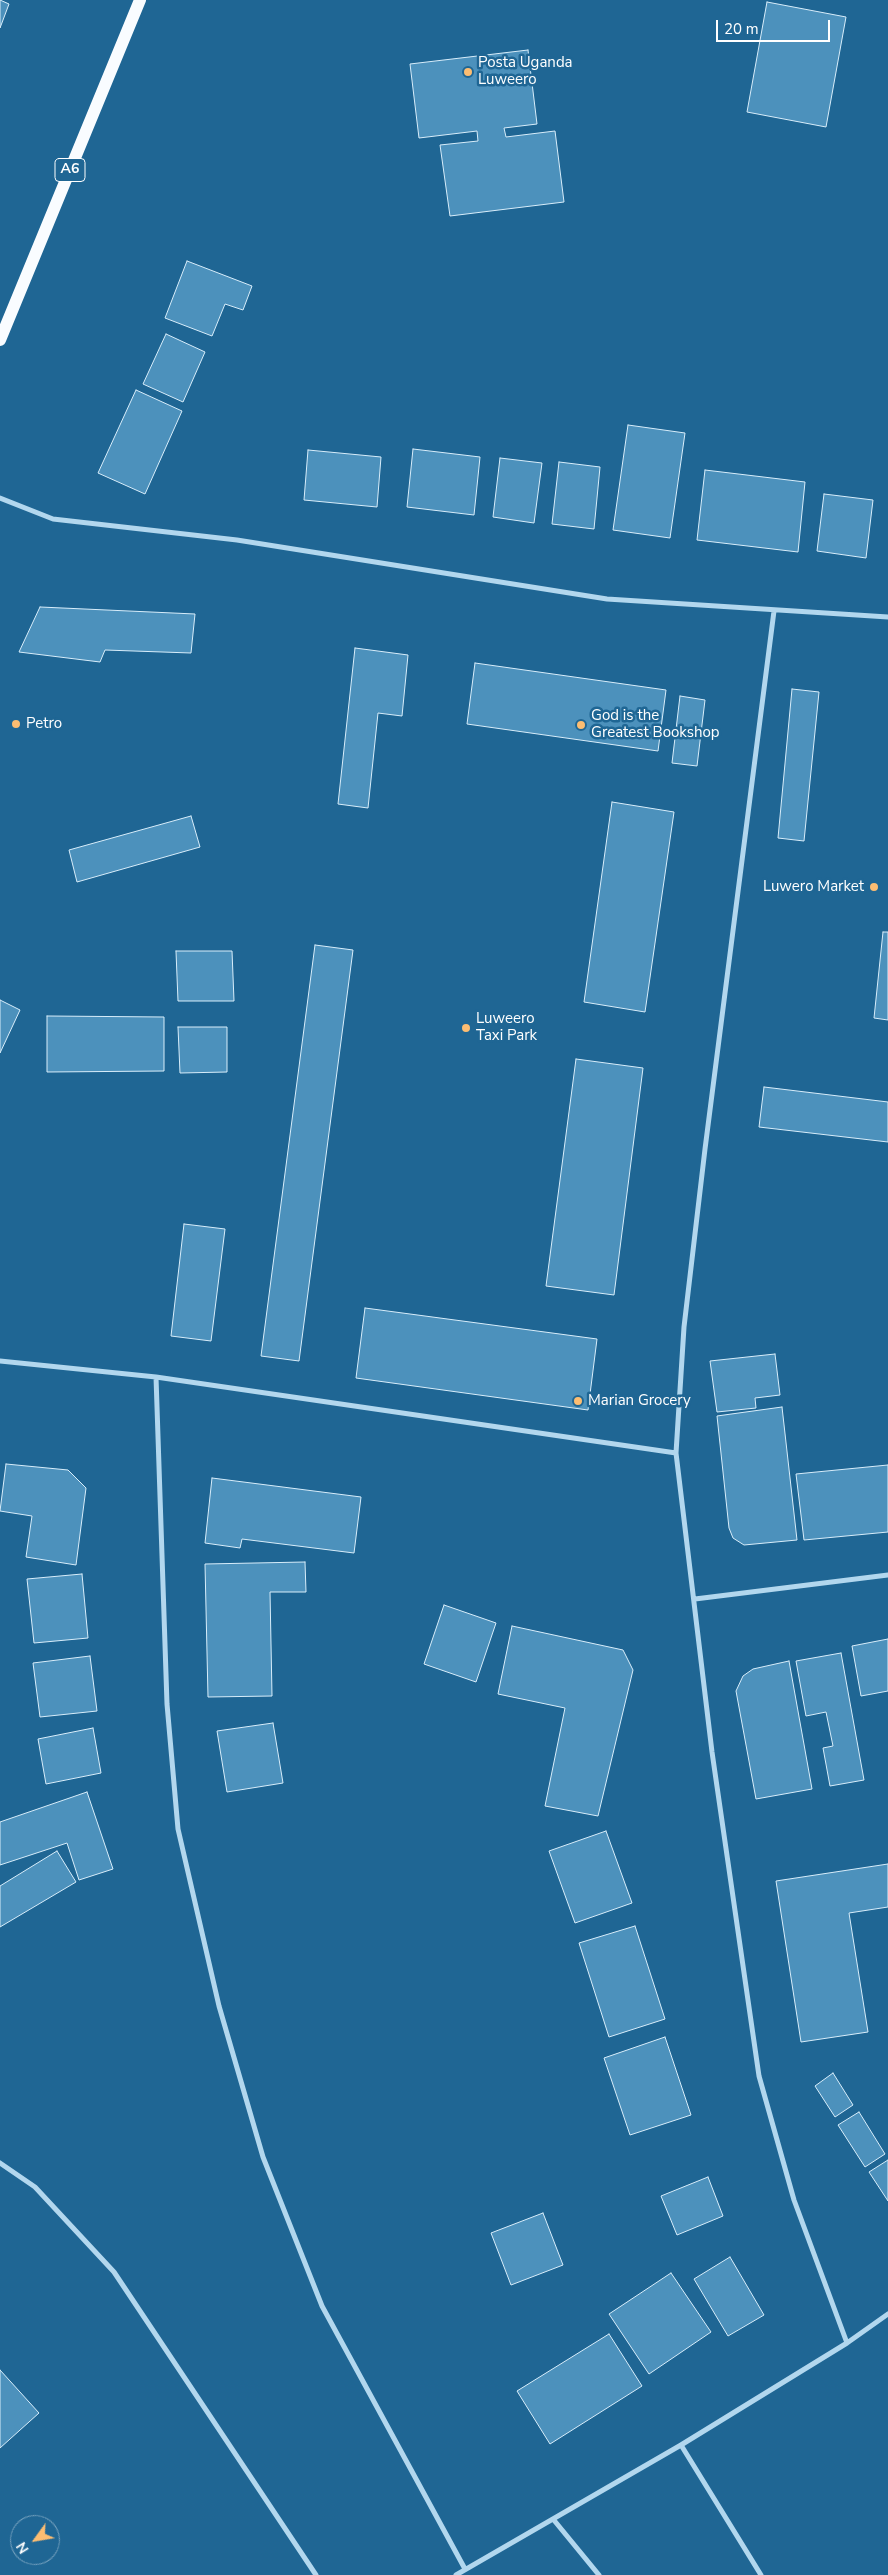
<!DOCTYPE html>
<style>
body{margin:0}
#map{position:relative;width:888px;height:2575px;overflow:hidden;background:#1f6694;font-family:"Nunito Sans",sans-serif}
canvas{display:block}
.north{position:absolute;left:10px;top:2515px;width:50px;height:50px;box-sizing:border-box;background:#1f6694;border:1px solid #79a3bf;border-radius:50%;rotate:238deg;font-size:14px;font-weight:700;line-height:20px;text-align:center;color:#fff}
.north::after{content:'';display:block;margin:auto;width:18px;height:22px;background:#fcbd72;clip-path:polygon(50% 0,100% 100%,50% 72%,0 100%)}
.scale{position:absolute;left:716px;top:20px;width:114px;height:22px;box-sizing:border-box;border:2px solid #fff;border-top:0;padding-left:6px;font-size:15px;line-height:18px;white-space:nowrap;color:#fff;-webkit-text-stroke:4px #1f6694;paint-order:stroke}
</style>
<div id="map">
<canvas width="888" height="2575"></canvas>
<div class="north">N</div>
<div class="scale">20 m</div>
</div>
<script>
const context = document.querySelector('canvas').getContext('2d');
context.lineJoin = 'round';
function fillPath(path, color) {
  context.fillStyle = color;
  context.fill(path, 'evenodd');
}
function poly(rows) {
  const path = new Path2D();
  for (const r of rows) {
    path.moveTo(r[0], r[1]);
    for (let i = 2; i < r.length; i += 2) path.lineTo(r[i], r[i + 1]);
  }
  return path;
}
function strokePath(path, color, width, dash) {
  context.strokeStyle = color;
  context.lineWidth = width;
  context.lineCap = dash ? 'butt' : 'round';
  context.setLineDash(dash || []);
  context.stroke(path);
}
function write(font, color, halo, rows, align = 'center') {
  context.font = font + ' "Nunito Sans",sans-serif';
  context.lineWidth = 5;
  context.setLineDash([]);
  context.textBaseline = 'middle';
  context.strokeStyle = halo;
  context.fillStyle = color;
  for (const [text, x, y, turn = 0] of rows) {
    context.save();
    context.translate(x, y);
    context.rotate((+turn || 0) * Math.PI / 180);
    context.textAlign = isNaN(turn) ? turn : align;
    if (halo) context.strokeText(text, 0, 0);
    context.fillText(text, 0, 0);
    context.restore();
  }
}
const building = poly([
 [0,0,9,4,0,28,0,0],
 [767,2,846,17,826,127,747,112,767,2],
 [528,50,537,124,504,128,506,137,555,131,564,202,450,216,440,145,478,141,477,131,419,138,410,64,528,50],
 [187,261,252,286,243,310,225,304,212,336,165,318,187,261],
 [166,334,205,352,183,402,143,384,166,334],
 [136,390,182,411,145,494,98,473,136,390],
 [628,425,685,433,670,538,613,530,628,425],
 [413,449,480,457,474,515,407,507,413,449],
 [308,450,381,457,377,507,304,500,308,450],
 [500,458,542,463,534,523,493,517,500,458],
 [559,462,600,467,594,529,552,524,559,462],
 [705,470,805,482,798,552,697,540,705,470],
 [824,494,873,500,866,558,817,551,824,494],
 [40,607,195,614,191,653,105,650,100,662,19,652,40,607],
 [355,648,408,655,402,716,378,713,368,808,338,804,355,648],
 [475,663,666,690,658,751,467,724,475,663],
 [792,689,819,692,804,841,778,838,792,689],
 [680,696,705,700,697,766,672,763,680,696],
 [612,802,674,812,645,1012,584,1002,612,802],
 [191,816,200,847,77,882,69,850,191,816],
 [883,932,888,932,888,1020,874,1018,883,932],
 [315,945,353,950,299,1361,261,1356,315,945],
 [176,951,232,951,234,1001,178,1001,176,951],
 [0,1000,20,1010,0,1053,0,1000],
 [47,1016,164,1017,164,1071,47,1072,47,1016],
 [178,1027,227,1027,227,1072,180,1073,178,1027],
 [576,1059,643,1068,614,1295,546,1286,576,1059],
 [764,1087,888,1102,888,1142,759,1127,764,1087],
 [184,1224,225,1229,211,1341,171,1336,184,1224],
 [365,1308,597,1339,588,1410,356,1378,365,1308],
 [775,1354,780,1395,755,1398,756,1408,717,1412,710,1361,775,1354],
 [782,1407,797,1540,744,1545,733,1538,729,1528,717,1416,782,1407],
 [6,1464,68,1470,86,1488,76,1565,26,1557,32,1516,0,1511,6,1464],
 [888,1465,888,1532,804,1540,796,1474,888,1465],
 [212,1478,361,1497,354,1553,242,1539,240,1548,205,1543,212,1478],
 [305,1562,306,1592,270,1592,272,1696,208,1697,205,1564,305,1562],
 [82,1574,88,1638,34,1643,27,1579,82,1574],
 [444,1605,496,1623,476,1682,424,1664,444,1605],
 [512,1626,623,1650,633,1670,598,1816,545,1806,565,1708,498,1694,512,1626],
 [888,1639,888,1691,861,1696,852,1646,888,1639],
 [841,1653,864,1780,830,1786,823,1748,833,1746,826,1712,806,1716,796,1661,841,1653],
 [90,1656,97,1711,40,1717,33,1663,90,1656],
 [789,1661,812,1789,756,1799,736,1691,743,1676,753,1669,789,1661],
 [273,1723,283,1783,227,1792,217,1731,273,1723],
 [93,1728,101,1773,46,1784,38,1739,93,1728],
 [87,1792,113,1869,79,1880,67,1843,0,1865,0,1822,87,1792],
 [606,1831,632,1903,575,1923,549,1851,606,1831],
 [57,1851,76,1882,0,1927,0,1886,57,1851],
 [888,1864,888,1907,849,1913,868,2032,801,2042,776,1881,888,1864],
 [635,1926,665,2019,609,2037,579,1943,635,1926],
 [665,2037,691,2115,630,2135,604,2058,665,2037],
 [833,2073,853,2105,835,2117,815,2086,833,2073],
 [859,2112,885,2154,865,2167,838,2125,859,2112],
 [888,2160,888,2201,869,2172,888,2160],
 [708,2177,723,2216,677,2235,661,2196,708,2177],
 [543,2213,563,2265,511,2285,491,2233,543,2213],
 [730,2257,764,2315,728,2336,694,2279,730,2257],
 [671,2273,711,2332,649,2374,609,2314,671,2273],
 [609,2334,642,2386,550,2444,517,2391,609,2334],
 [0,2370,39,2413,0,2448,0,2370]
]);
const minor = poly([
 [0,498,53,519,237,540,607,599,888,617],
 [774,611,705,1149,684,1327,676,1453,712,1752,759,2076,794,2200,847,2343],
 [0,1361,156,1377,676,1453],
 [156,1377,167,1704,178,1829,219,2006,263,2157,322,2306,465,2569],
 [695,1599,888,1575],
 [0,2163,35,2187,114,2272,316,2575],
 [681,2445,761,2575],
 [553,2519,599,2575],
 [456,2575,681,2445,847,2343,888,2314]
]);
const primary = poly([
 [0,340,140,0]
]);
const markers = [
 [468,72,5,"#fcbd72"],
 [16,724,5,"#fcbd72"],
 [581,725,5,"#fcbd72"],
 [874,887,5,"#fcbd72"],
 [466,1028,5,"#fcbd72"],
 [578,1401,5,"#fcbd72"]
];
const shields = [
 [70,170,30]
];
const shieldNames = [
 ["A6",70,170]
];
const poiNames = [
 ["Posta Uganda",478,63],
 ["Luweero",478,80],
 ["God is the",591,716],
 ["Greatest Bookshop",591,733],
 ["Petro",26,724],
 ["Luwero Market",864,887,"right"],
 ["Luweero",476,1019],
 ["Taxi Park",476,1036],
 ["Marian Grocery",588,1401]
];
fillPath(building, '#4c91bc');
strokePath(building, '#d8edfa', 1);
strokePath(minor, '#b2d7ee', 5);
strokePath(primary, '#f9fcff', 12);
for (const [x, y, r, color] of markers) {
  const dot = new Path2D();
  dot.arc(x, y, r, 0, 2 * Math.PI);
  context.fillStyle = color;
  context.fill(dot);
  strokePath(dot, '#1f6694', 2);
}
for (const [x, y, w] of shields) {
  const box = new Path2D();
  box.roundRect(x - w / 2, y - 11.5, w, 23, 4);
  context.fillStyle = '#1f6694';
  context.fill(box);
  strokePath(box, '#fff', 1);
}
write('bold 14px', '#fff', null, shieldNames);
write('15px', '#fff', '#1f6694', poiNames, 'left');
</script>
